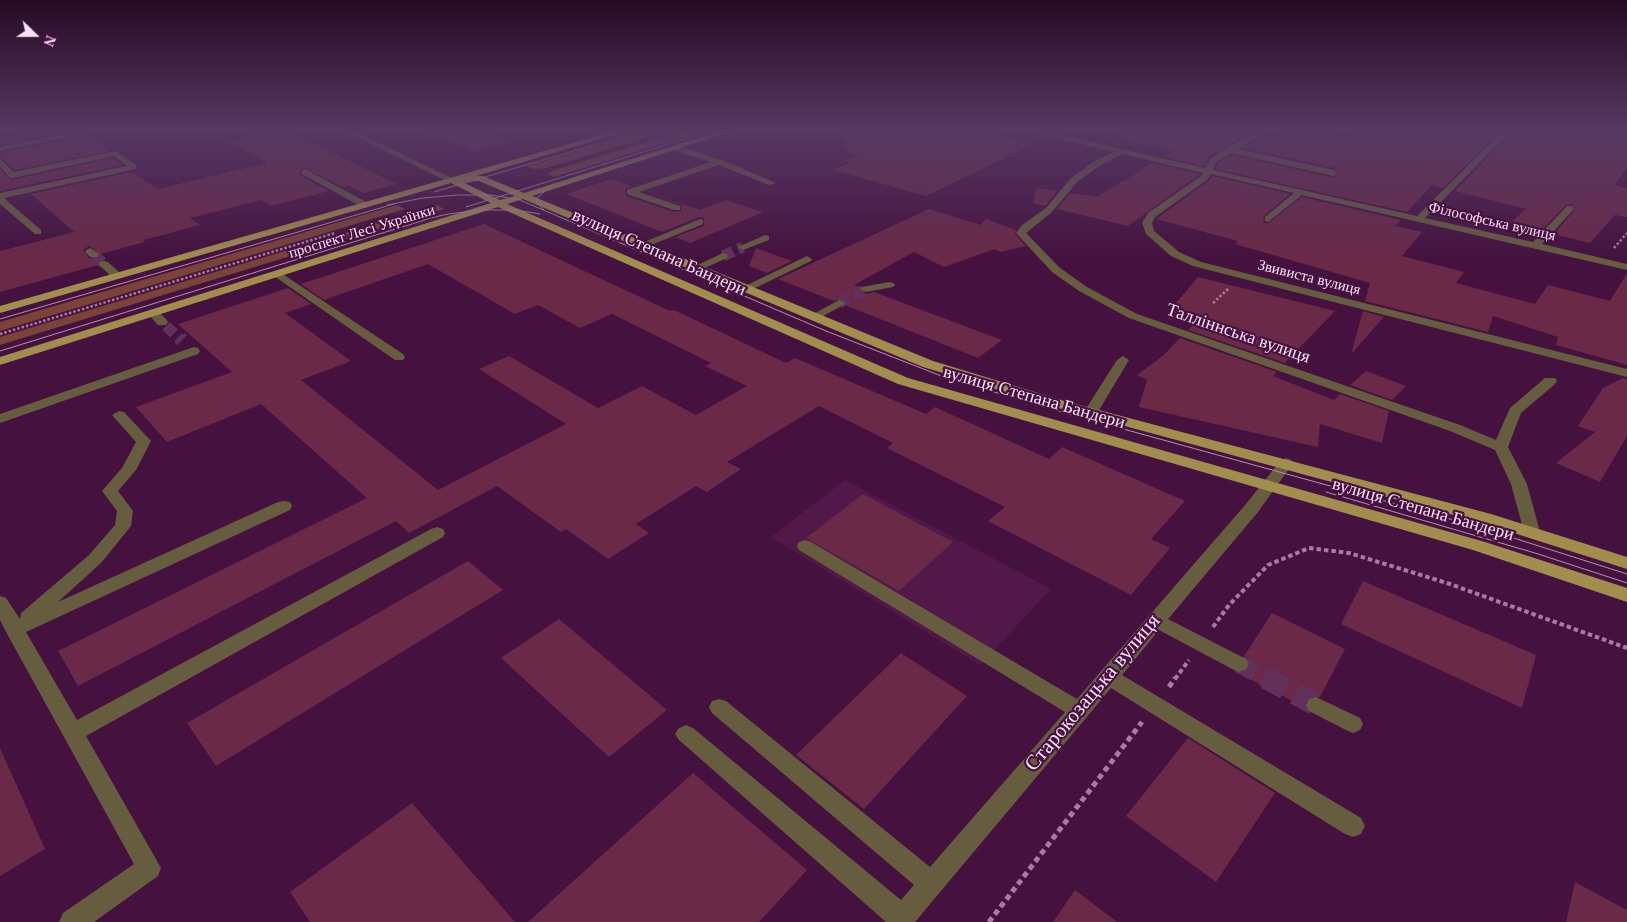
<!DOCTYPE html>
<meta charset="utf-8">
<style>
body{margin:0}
#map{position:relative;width:1627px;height:922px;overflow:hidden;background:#45123f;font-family:"Times New Roman",serif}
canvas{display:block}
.north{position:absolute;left:10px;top:10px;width:50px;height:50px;-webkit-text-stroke:4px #45123f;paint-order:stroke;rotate:112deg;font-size:14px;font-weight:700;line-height:20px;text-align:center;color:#ffdef8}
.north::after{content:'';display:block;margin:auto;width:18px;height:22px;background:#ffdef8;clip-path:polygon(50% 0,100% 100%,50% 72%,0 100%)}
</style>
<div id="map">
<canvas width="1627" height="922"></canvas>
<div class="north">N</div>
</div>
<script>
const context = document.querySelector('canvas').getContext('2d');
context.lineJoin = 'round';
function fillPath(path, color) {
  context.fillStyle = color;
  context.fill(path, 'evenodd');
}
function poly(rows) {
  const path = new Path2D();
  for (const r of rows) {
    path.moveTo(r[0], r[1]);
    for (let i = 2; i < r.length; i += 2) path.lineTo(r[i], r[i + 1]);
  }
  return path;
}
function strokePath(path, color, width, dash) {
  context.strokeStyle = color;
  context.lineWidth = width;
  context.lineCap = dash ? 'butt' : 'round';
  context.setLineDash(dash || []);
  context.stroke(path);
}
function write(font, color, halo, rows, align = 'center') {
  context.font = font + ' "Times New Roman",serif';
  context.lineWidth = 4.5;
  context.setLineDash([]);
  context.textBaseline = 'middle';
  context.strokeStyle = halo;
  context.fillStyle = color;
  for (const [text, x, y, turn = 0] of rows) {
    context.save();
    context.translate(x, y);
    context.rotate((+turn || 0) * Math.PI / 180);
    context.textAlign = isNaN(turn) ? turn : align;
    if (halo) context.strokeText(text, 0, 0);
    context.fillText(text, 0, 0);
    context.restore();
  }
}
const built = poly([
 [845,480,1051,589,980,665,771,537]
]);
const green = poly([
 [649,130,672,130,546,168,534,169,526,166],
 [687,130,707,130,554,177,548,174,554,170],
 [397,205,405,209,0,331,0,322],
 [437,205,444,209,0,345,0,337]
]);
const building = poly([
 [52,130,75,130,0,145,0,140],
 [280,130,289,132,397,184,363,193,349,186,343,187,304,168,299,172,301,176,329,191,271,206,261,200,190,218,200,225,143,240,145,242,100,254,89,246,83,250,89,258,98,259,101,256,104,259,98,261,98,265,0,292,0,251,74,232,31,194,132,172,158,189,268,163,228,142],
 [422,130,475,130,509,142,474,152],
 [840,130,974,130,1034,144,926,196,833,170,850,163,842,161,858,155,849,153],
 [1120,130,1234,130,1250,133,1209,157,1204,166,1163,157,1173,151,1119,139],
 [1289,130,1301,130,1353,139,1358,137,1366,130,1501,130,1443,188,1432,185,1407,212,1216,169,1218,163,1232,155,1334,178,1339,174,1339,172,1334,168,1243,148,1262,136,1278,139],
 [1514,130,1627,130,1627,168,1614,185,1627,188,1627,217,1615,215,1590,243,1554,234,1574,211,1573,204,1566,205,1541,231,1537,230,1509,224,1526,209,1455,191],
 [87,135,109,151,15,170,0,157,0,153],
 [112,158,122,165,0,191,0,169,8,178,12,180],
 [1153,163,1200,174,1128,226,1057,209,1070,193,1097,197],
 [1212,176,1290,194,1264,216,1263,222,1267,224,1302,197,1401,220,1395,226,1422,232,1402,256,1464,272,1456,283,1535,304,1548,285,1610,301,1627,273,1627,365,1556,345,1558,337,1493,316,1488,332,1365,301,1370,283,1235,244,1238,241,1156,219,1209,181],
 [611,179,632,186,625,189,626,196,673,212,681,211,682,205,645,192,700,210,726,200,763,212,690,243,675,237,704,226,704,218,699,217,662,232,566,194],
 [1036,188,1057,191,1045,206,1033,203],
 [929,209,981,225,986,219,1016,230,1015,234,1026,246,1000,252,995,249,944,267,914,252,854,285,860,287,859,291,865,294,874,292,1002,340,978,358,845,305,846,301,840,298,834,301,778,279],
 [484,224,670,311,674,310,786,363,795,358,926,414,935,407,1049,459,1062,447,1185,501,1151,539,1170,548,1131,595,988,521,1005,507,887,448,893,443,819,406,727,462,741,469,707,492,696,486,636,524,649,533,608,559,566,529,561,532,497,486,409,533,396,521,78,686,58,651,367,498,261,404,167,442,136,407,232,372,178,324,288,288,311,304,285,313,351,361,301,380,438,490,566,424,479,369,509,356,598,408,642,386,696,415,747,386,705,366,711,363,612,314,580,328,538,305,515,314,428,264,324,300,301,284],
 [756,248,792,261,767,273,749,266],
 [1198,277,1335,311,1285,363,1188,330,1193,325,1166,315],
 [1363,311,1384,317,1351,354],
 [1180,338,1277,372,1273,376,1334,400,1340,394,1389,411,1382,443,1320,424,1318,447,1139,407,1147,380,1137,375,1164,355],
 [1366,371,1406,386,1392,400,1350,385],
 [1623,378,1627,379,1627,436,1600,482,1556,463,1595,432,1578,426,1603,388],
 [863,494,953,542,899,591,806,538],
 [468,561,503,590,216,766,187,723],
 [1363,581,1536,655,1522,708,1341,624],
 [1272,613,1345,649,1320,697,1315,695,1307,698,1304,704,1306,708,1240,674,1247,671,1251,665,1248,658,1244,656],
 [559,619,667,710,609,757,501,658],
 [901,653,967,696,864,809,796,755],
 [1188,738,1275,793,1216,882,1126,816],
 [0,748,45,849,0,876],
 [693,773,807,870,759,922,528,922],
 [412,803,515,922,310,922,290,892],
 [1575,882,1627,910,1627,922,1566,922],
 [1075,890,1117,922,1053,922]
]);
const minorTunnelFar3 = poly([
 [94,255,104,264],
 [723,256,743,247],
 [839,303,866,289],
 [166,326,181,340]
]);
const minorTunnelFar2 = poly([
 [180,338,182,340]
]);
const minorTunnelFar1 = poly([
 [1239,664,1268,679]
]);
const minorTunnel = poly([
 [1266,678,1316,705]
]);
const pathFar2 = poly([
 [1614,248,1627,233],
 [1213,303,1228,289],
 [0,334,335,233]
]);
const pathFar1 = poly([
 [1213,627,1229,605,1268,565,1309,548,1349,553,1447,583,1627,648],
 [1175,679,1189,660]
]);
const path = poly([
 [1169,687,1175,678],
 [989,922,1142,722]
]);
const minor = poly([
 [85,130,101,130,0,151,0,147,85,130],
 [342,130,352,130,456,180,449,182,342,130],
 [1024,130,1038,130,1205,168,1210,159,1227,148,1259,130,1268,130,1238,149,1334,170,1338,173,1334,176,1232,153,1216,162,1213,170,1417,216,1504,130,1512,130,1425,218,1533,242,1567,206,1573,206,1573,210,1542,244,1627,264,1627,270,1302,195,1268,222,1265,221,1265,217,1294,193,1211,174,1208,179,1155,217,1152,223,1154,231,1179,252,1201,262,1627,369,1627,377,1193,266,1171,256,1146,234,1142,223,1148,213,1201,176,1203,173,1122,154,1101,165,1077,182,1052,212,1026,233,1060,268,1087,287,1137,314,1460,425,1496,440,1510,408,1545,378,1555,378,1557,381,1555,384,1521,413,1508,447,1527,484,1540,532,1538,536,1532,538,1526,536,1524,532,1511,484,1495,450,1450,431,1129,318,1079,291,1052,272,1016,233,1022,225,1046,208,1071,178,1095,161,1113,152,1024,130],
 [672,146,678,146,722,160,776,183,769,185,719,165,639,192,680,206,680,210,674,210,627,194,627,190,711,162,672,150,672,146],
 [116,151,136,165,136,169,4,198,41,230,41,234,35,234,0,204,0,193,127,166,114,156,12,178,9,177,0,166,0,159,14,172,116,151],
 [305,169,368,203,370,205,365,208,362,207,302,174,301,172,305,169],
 [700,219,703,220,703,224,646,247,638,247,637,245,700,219],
 [765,235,769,236,769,240,743,250,738,247,765,235],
 [90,248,98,253,99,255,98,257,90,257,86,253,85,251,90,248],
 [723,253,727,254,728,256,727,258,700,270,692,270,691,268,723,253],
 [807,256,812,259,811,261,749,291,741,291,739,289,807,256],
 [104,261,108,262,121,274,122,276,121,278,113,278,100,266,99,264,100,262,104,261],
 [278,271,403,354,405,357,403,360,395,360,274,276,273,274,278,271],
 [889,282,893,283,895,285,893,287,866,292,860,289,862,287,889,282],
 [839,300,845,303,843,305,818,319,814,321,808,317,839,300],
 [153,310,157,311,166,319,168,322,166,325,158,325,149,315,147,313,153,310],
 [194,347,198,348,200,351,198,354,0,423,0,414,194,347],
 [1123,356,1129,360,1098,412,1096,415,1086,415,1084,412,1117,360,1123,356],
 [119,411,124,412,151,441,136,470,118,491,133,511,131,526,101,563,58,602,278,502,284,501,290,502,292,506,290,510,26,632,77,720,431,529,437,527,443,529,445,533,443,537,86,736,161,868,158,876,94,922,59,922,63,913,134,864,5,630,0,620,0,596,6,598,20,619,21,613,89,555,115,525,117,511,102,491,122,468,136,442,112,415,119,411],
 [1286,458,1291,460,1294,463,1291,466,1258,512,1168,619,1246,659,1249,664,1246,669,1239,672,1232,669,1159,630,1122,675,1361,818,1365,826,1361,834,1353,837,1345,834,1111,688,915,922,886,922,679,740,675,734,679,728,686,725,693,728,901,900,914,885,712,713,709,707,712,701,719,699,726,701,930,867,1065,712,799,550,797,546,799,542,805,540,811,542,1077,699,1246,504,1281,460,1286,458],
 [1316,697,1360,718,1363,724,1360,730,1353,733,1346,730,1309,711,1306,705,1309,699,1316,697]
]);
const major = poly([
 [618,130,630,130,476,176,483,176,524,193,724,130,736,130,532,196,933,361,1061,400,1491,514,1627,557,1627,569,1479,522,1051,406,923,367,523,199,507,204,908,378,1485,542,1627,588,1627,602,1473,550,898,384,498,207,0,365,0,357,491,203,451,183,0,313,0,306,618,130],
 [479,181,515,196,500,200,462,182,479,181]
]);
const tram = poly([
 [434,192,645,130],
 [387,205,423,198,458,195,491,195,520,200,826,331,944,377,1058,411,1479,527,1627,574],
 [466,207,714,130],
 [544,210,537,203,537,198,553,184],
 [422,220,448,214,482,210,516,210,540,214],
 [0,319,394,204],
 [0,351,428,219],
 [1326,492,1535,553,1627,583]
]);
const farStreetnames = [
 ["Філософська вулиця",1492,222,13],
 ["проспект Лесі Українки",362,232,-17],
 ["Звивиста вулиця",1309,278,14]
];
const streetNames = [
 ["вулиця Степана Бандери",659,253,24],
 ["Талліннська вулиця",1238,334,19],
 ["вулиця Степана Бандери",1034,398,16],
 ["вулиця Степана Бандери",1423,510,16]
];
const nearStreetnames = [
 ["Старокозацька вулиця",1093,693,-50]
];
fillPath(built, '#52184a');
fillPath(green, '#7a4337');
fillPath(building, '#692947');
strokePath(minorTunnelFar3, '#61315b', 11, [11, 5.5]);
strokePath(minorTunnelFar2, '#61315b', 14, [14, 7]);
strokePath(minorTunnelFar1, '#61315b', 18, [18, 9]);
strokePath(minorTunnel, '#61315b', 22, [22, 11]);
strokePath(pathFar2, '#a67da0', 2.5, [2.5, 2]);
strokePath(pathFar1, '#a67da0', 4, [4.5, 3]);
strokePath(path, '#a67da0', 5, [5.5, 4]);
fillPath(minor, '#665d3f');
fillPath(major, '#a18e4d');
strokePath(tram, '#b68eaf', 1);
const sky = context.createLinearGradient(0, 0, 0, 259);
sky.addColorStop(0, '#260a23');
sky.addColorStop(0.5, '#563963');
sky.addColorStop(1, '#56396300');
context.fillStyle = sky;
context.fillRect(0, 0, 1627, 259);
write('15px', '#ffdef8', '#45123f', farStreetnames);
write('18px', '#ffdef8', '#45123f', streetNames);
write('21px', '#ffdef8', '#45123f', nearStreetnames);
</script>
